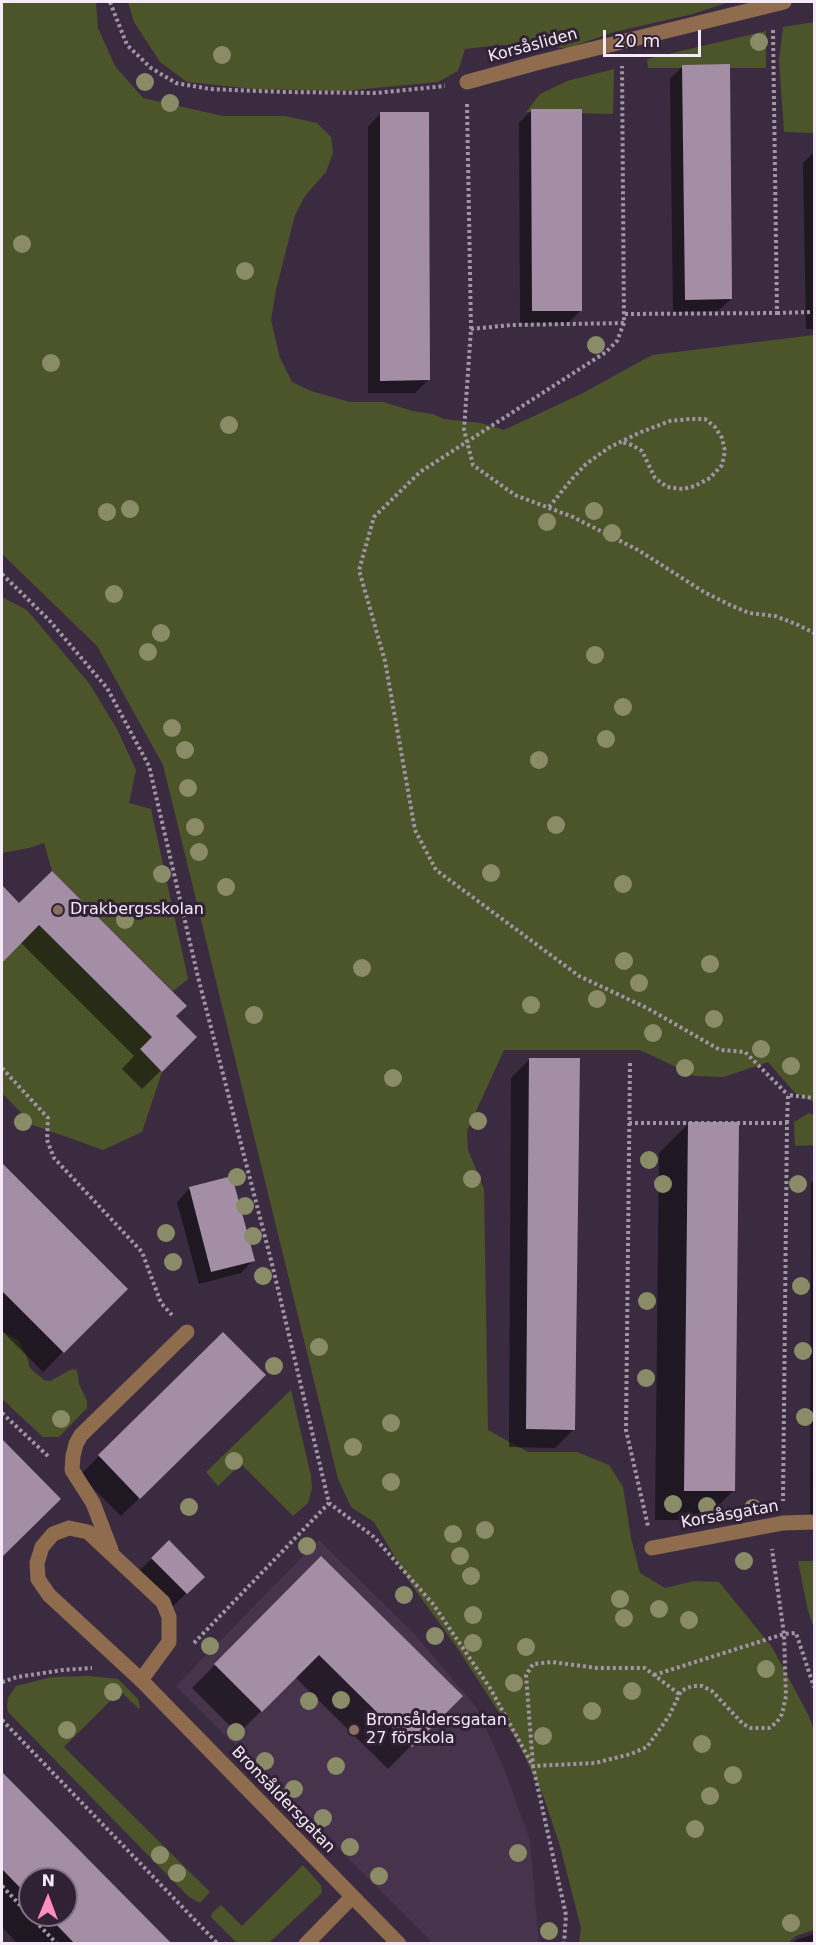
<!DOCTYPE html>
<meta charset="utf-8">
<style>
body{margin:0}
#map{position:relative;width:816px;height:1945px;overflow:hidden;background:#3b2b40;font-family:"DejaVu Sans",sans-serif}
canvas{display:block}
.frame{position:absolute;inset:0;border:3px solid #f5ebf8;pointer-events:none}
.north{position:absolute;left:18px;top:1867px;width:60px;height:60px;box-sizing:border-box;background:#312135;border:2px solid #7f7283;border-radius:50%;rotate:1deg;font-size:16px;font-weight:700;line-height:24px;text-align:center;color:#f5ebf8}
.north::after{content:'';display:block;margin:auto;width:21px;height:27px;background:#fd8ebf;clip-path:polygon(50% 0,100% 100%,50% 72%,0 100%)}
.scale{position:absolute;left:603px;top:30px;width:98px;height:27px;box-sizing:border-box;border:3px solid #f5ebf8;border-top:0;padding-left:8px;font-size:18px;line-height:21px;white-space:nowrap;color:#f5ebf8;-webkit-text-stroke:4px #312135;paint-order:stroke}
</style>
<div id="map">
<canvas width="816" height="1945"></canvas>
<div class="frame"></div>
<div class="north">N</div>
<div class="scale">20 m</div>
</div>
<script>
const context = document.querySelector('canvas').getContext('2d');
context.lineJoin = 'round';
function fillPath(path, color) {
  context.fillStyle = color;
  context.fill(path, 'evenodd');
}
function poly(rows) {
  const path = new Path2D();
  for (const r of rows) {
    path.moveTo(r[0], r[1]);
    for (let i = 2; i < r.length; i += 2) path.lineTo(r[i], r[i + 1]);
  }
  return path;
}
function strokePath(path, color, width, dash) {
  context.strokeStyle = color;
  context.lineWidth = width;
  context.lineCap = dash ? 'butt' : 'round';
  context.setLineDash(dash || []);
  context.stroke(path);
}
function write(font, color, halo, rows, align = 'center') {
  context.font = font + ' "DejaVu Sans",sans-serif';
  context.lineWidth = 6;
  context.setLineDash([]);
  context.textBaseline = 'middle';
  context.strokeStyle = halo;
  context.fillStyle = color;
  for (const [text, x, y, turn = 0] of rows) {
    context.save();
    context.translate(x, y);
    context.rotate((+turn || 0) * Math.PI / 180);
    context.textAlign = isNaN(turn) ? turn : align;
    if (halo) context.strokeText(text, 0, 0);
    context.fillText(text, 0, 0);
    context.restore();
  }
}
const built = poly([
 [319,1540,416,1636,477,1708,505,1771,530,1841,539,1944,433,1943,176,1686]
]);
const green = poly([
 [2,2,96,2,98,28,115,66,143,98,223,116,285,116,317,123,331,137,333,153,326,172,305,196,295,215,276,290,271,320,280,358,292,382,311,391,350,402,383,402,413,411,433,414,444,419,481,423,504,430,583,393,652,355,814,335,814,1102,795,1093,768,1062,724,1077,695,1076,640,1050,504,1050,467,1131,468,1150,484,1189,488,1430,528,1452,577,1452,609,1465,623,1487,631,1538,640,1573,665,1588,694,1581,719,1582,772,1647,809,1716,814,1730,814,1930,796,1936,788,1943,579,1943,581,1928,560,1846,544,1798,518,1742,458,1649,411,1584,374,1522,351,1507,338,1479,163,765,97,646,2,554],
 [128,2,729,2,693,14,614,32,568,48,500,45,465,49,458,71,438,82,344,91,254,89,187,82,160,62,134,22],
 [814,22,814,133,784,132,779,60,783,27],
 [766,31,766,68,648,68,647,59],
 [614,69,613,114,526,112,540,94,567,81],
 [2,597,27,610,89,683,117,729,136,770,129,803,151,809,188,979,173,991,52,871,44,843,29,848,2,853],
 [39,925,152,1037,140,1049,162,1072,142,1132,103,1150,33,1125,2,1093,2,963],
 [809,1113,814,1115,814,1145,795,1146,794,1122],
 [2,1331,18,1340,27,1357,30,1368,44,1380,50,1381,72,1369,77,1370,79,1384,87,1401,87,1408,59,1437,43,1437,2,1399],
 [291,1390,311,1476,312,1488,308,1503,293,1516,241,1464,218,1486,206,1472],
 [798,1561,814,1561,814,1628,808,1611],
 [89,1676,118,1679,138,1699,140,1708,138,1708,120,1691,64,1747,210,1892,200,1903,189,1897,8,1712,7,1707,8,1698,16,1686,52,1677],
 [303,1865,321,1885,322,1893,269,1943,237,1943,211,1917,212,1913,221,1905,242,1926]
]);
const shadow = poly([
 [683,66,731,299,718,311,673,312,670,79],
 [532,110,581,310,568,323,520,323,519,123],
 [380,114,428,380,415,393,368,393,368,127],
 [814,152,814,329,806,329,803,163],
 [7,892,19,905,174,1016,195,1037,142,1089,122,1069,134,1056,20,942,2,961,2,897],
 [530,1059,574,1429,555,1448,509,1447,511,1078],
 [688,1124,734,1490,704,1520,655,1520,659,1153],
 [2,1165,126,1289,43,1372,2,1331],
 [231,1178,253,1260,241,1273,199,1284,177,1202,189,1189],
 [814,1180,814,1519,810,1519,811,1183],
 [223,1334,264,1375,121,1516,80,1475],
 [2,1441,58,1499,2,1555],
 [169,1542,203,1577,173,1606,139,1571],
 [321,1558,460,1696,388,1769,295,1677,238,1734,192,1688],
 [2,1774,170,1944,18,1944,2,1927],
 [30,1879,66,1879,66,1915,30,1915],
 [814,1934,814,1944,793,1944,796,1940]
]);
const building = poly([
 [730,64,732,299,685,300,682,65],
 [531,109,582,109,582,311,532,311],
 [380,112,429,112,430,380,380,381],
 [52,871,187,1006,176,1016,197,1037,162,1072,140,1049,152,1037,39,925,2,963,2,885,19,903],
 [529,1058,580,1058,575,1430,526,1429],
 [688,1122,739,1122,735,1491,684,1491],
 [2,1163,128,1289,64,1353,2,1291],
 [232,1176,255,1261,211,1272,189,1187],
 [223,1332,266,1375,140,1499,98,1455],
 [2,1439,61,1499,2,1557],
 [169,1540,205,1577,187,1594,151,1558],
 [321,1556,463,1696,412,1747,319,1655,262,1712,214,1664],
 [2,1772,172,1944,75,1944,47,1915,66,1915,66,1879,30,1879,30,1898,2,1869]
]);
const path = poly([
 [110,2,127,45,151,68,176,83,210,89,283,92,376,93,445,86],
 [467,104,471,329,464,430,473,465,515,495,573,517,638,550,704,592,730,605,749,613,775,616,796,624,814,633],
 [777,313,814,312],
 [625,314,777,313,773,30],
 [624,323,617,341,606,352,420,472,374,517,359,570,385,661,415,830,436,870,579,976,647,1008,720,1050,745,1052,788,1095],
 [471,329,511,325,624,323,622,66],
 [549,507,572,479,586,464,610,447,641,432,670,421,690,419,705,419,715,427,722,438,725,451,722,465,710,478,695,486,683,489,667,487,655,478,642,451,632,445,621,442],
 [2,574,49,620,107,688,149,766,198,977,272,1264,329,1503,374,1537,433,1604,490,1688,533,1766,566,1915,564,1944],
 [630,1063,626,1430,648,1526],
 [2,1068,48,1118,47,1140,54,1158,142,1252,161,1303,172,1315],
 [629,1123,787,1123,783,1501],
 [787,1123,788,1095,814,1098],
 [2,1413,49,1457],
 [194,1643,329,1503],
 [654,1675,784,1634,796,1633,814,1687],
 [2,1682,17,1677,63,1670,92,1668],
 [679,1694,645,1668,597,1668,552,1662,533,1664,526,1675,533,1766,595,1763,631,1754,647,1747,669,1716,681,1691,692,1686,702,1686,712,1691,743,1724,751,1728,769,1728,777,1722,782,1714,786,1696,784,1634,772,1549],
 [2,1720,218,1944],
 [2,1886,57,1944]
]);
const service = poly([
 [69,1528,88,1532,163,1602,169,1617,169,1642,141,1680,49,1595,38,1579,37,1563,42,1547,53,1534,69,1528],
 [111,1550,93,1503,72,1470,73,1456,76,1444,81,1435,187,1332],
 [306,1944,352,1897]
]);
const minor = poly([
 [467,82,540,62,784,2],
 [652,1548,783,1523,814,1522],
 [141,1680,399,1944]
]);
const trees = [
 [759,42],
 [222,55],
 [145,82],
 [170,103],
 [22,244],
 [245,271],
 [596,345],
 [51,363],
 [229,425],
 [130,509],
 [594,511],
 [107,512],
 [547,522],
 [612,533],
 [114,594],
 [161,633],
 [148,652],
 [595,655],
 [623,707],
 [172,728],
 [606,739],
 [185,750],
 [539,760],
 [188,788],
 [556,825],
 [195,827],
 [199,852],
 [491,873],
 [162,874],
 [623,884],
 [226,887],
 [125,920],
 [624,961],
 [710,964],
 [362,968],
 [639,983],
 [597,999],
 [531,1005],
 [254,1015],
 [714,1019],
 [653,1033],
 [761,1049],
 [791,1066],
 [685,1068],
 [393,1078],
 [478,1121],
 [23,1122],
 [649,1160],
 [237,1177],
 [472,1179],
 [663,1184],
 [798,1184],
 [245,1206],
 [166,1233],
 [253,1236],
 [173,1262],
 [263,1276],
 [801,1286],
 [647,1301],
 [319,1347],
 [803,1351],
 [274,1366],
 [646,1378],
 [805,1417],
 [61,1419],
 [391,1423],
 [353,1447],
 [234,1461],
 [391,1482],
 [673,1504],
 [707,1506],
 [189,1507],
 [753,1508],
 [485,1530],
 [453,1534],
 [307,1546],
 [460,1556],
 [744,1561],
 [471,1576],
 [404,1595],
 [620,1599],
 [659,1609],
 [473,1615],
 [624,1618],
 [689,1620],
 [435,1636],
 [473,1643],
 [210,1646],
 [526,1647],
 [766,1669],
 [514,1683],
 [632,1691],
 [113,1692],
 [341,1700],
 [309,1701],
 [592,1711],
 [67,1730],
 [236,1732],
 [543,1736],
 [702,1744],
 [265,1761],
 [336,1766],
 [733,1775],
 [294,1789],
 [710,1796],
 [323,1818],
 [695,1829],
 [350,1847],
 [518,1853],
 [160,1855],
 [177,1873],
 [379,1876],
 [791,1923],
 [549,1931]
];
const markers = [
 [58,910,6,"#8d6e63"],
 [354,1730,6,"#8d6e63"]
];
const streetNames = [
 ["Korsåsliden",533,46,-15],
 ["Korsåsgatan",730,1515,-10],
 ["Bronsåldersgatan",283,1800,46]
];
const poiNames = [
 ["Drakbergsskolan",70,910],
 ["Bronsåldersgatan",366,1721],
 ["27 förskola",366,1739]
];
fillPath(built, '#48334d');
fillPath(green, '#4c542a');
fillPath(shadow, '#0007');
fillPath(building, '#a48ea5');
strokePath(path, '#a194a4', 4, [3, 3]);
strokePath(service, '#906c4f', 15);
strokePath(minor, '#906c4f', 15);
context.fillStyle = '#8a8c68';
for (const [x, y] of trees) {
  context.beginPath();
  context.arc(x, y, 9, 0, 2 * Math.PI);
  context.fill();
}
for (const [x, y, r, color] of markers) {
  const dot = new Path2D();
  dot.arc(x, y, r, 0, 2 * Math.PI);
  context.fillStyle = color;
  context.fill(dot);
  strokePath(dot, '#312135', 2);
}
write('16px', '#f5ebf8', '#312135', streetNames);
write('16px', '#f5ebf8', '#312135', poiNames, 'left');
</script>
